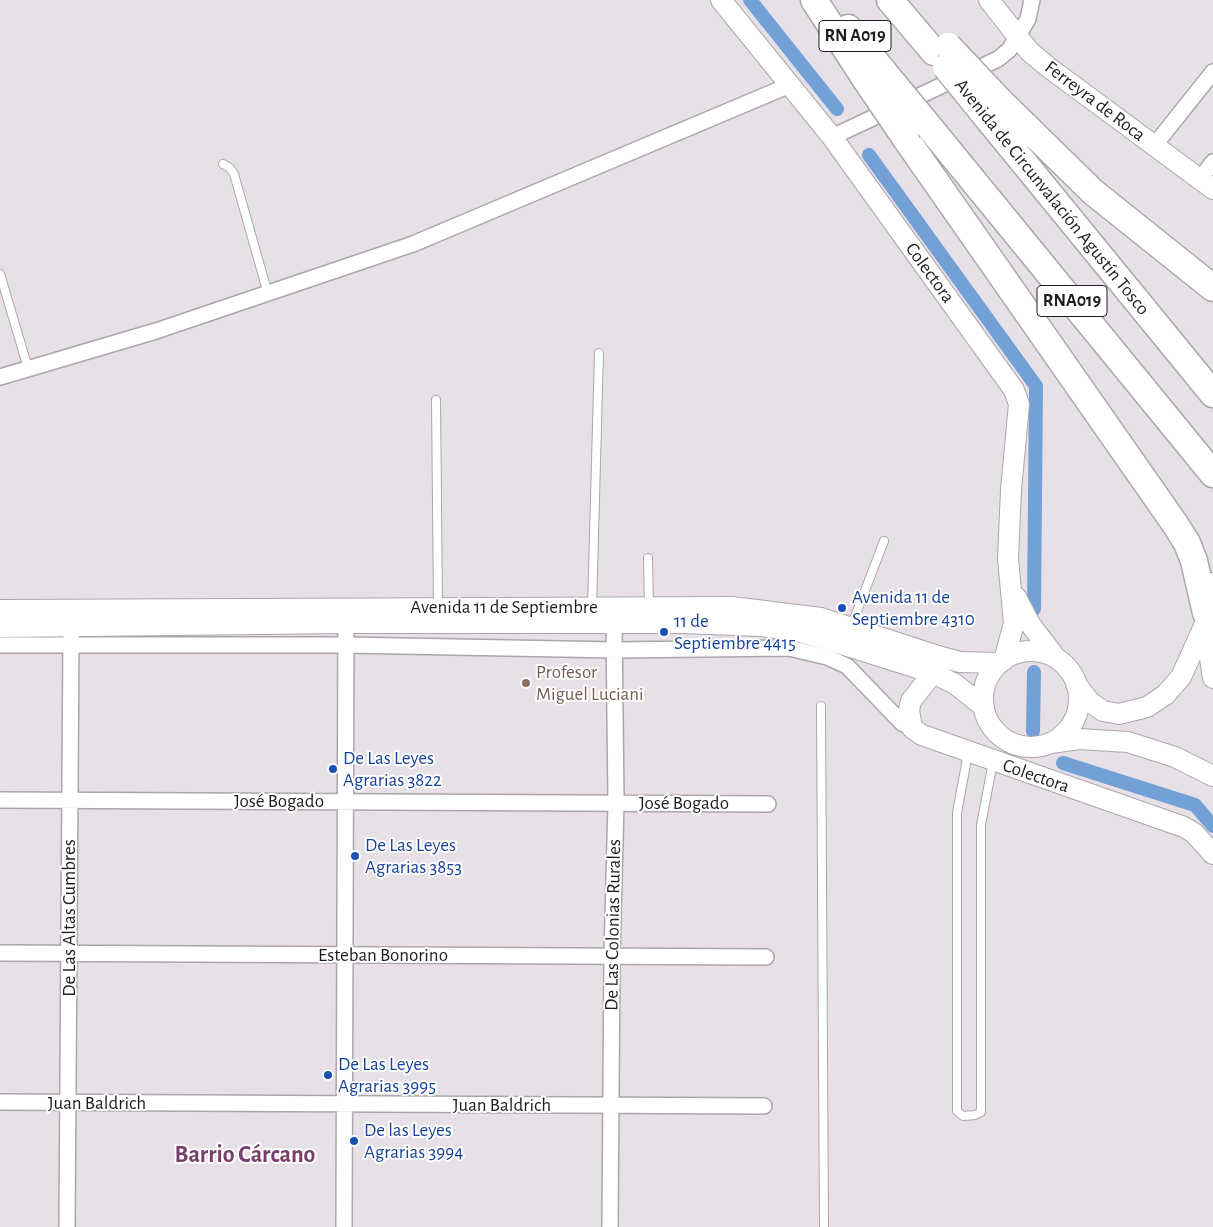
<!DOCTYPE html>
<meta charset="utf-8">
<style>
body{margin:0}
canvas{display:block;background:#e7e1e7}
</style>
<canvas width="1213" height="1227"></canvas>
<script>
const context = document.querySelector('canvas').getContext('2d');
context.lineJoin = 'round';
function poly(rows) {
  const path = new Path2D();
  for (const r of rows) {
    if (r.length === 3) {
      path.moveTo(r[0] + r[2], r[1]);
      path.arc(r[0], r[1], r[2], 0, 2 * Math.PI);
      continue;
    }
    path.moveTo(r[0], r[1]);
    for (let i = 2; i < r.length; i += 2) path.lineTo(r[i], r[i + 1]);
  }
  return path;
}
function strokePath(path, color, width, dash) {
  context.strokeStyle = color;
  context.lineWidth = width;
  context.lineCap = dash ? 'butt' : 'round';
  context.setLineDash(dash || []);
  context.stroke(path);
}
function write(font, color, halo, rows, align = 'center') {
  context.font = font + ' "Alegreya Sans",sans-serif';
  context.lineWidth = 4;
  context.setLineDash([]);
  context.textBaseline = 'middle';
  context.strokeStyle = halo;
  context.fillStyle = color;
  for (const [text, x, y, turn = 0] of rows) {
    context.save();
    context.translate(x, y);
    context.rotate((+turn || 0) * Math.PI / 180);
    context.textAlign = isNaN(turn) ? turn : align;
    if (halo) context.strokeText(text, 0, 0);
    context.fillText(text, 0, 0);
    context.restore();
  }
}
const canal = poly([
 [750,0,837,109],
 [869,155,1036,386,1034,609],
 [1033,731,1034,672],
 [1063,763,1195,805,1213,826]
]);
const lane = poly([
 [223,164,230,168,234,174,268,294],
 [0,274,28,368],
 [436,400,438,607],
 [648,558,649,607],
 [592,607,599,353],
 [851,627,884,541],
 [821,706,824,1227],
 [968,753,957,813,957,1111,963,1116,975,1115,981,1112,981,825,993,762]
]);
const street = poly([
 [832,137,998,59,1009,50,1028,19,1032,0],
 [1154,146,1213,72],
 [1200,179,1213,162],
 [0,377,156,331,413,244,790,85],
 [0,645,346,645,616,650,789,648,827,657,847,666,902,723,912,728],
 [0,800,768,804],
 [0,953,766,957],
 [0,1102,764,1106],
 [67,1227,71,636],
 [344,1227,346,614],
 [610,1227,612,956,616,803,614,623]
]);
const secondary = poly([
 [721,0,832,137,1014,390,1019,404,1011,490,1008,559,1014,623,1004,660],
 [989,0,1029,51,1048,67,1213,189],
 [1213,583,1205,624,1213,678],
 [1016,597,1030,624,1056,658],
 [0,610,732,607,821,618,941,657,960,662,1000,663],
 [0,627,346,623,683,623,761,626,793,630,822,638,933,673,955,684,984,707],
 [1031,699,48],
 [933,673,911,701,909,710,912,728,922,735,1184,827,1194,833,1213,854],
 [1076,684,1090,702,1103,711,1119,714,1147,707,1165,695,1181,677,1205,624],
 [1051,743,1079,739,1128,742,1175,757,1213,776]
]);
const highway = poly([
 [814,0,866,80],
 [890,0,934,52],
 [848,28,884,72],
 [999,100,1093,192,1213,288],
 [980,109,1213,394],
 [931,129,1213,474],
 [906,139,1175,524,1187,543,1194,561,1206,613]
]);
const highwayBridge = poly([
 [948,46,999,100],
 [946,67,980,109],
 [884,72,931,129],
 [866,80,906,139]
]);
const markers = [
 [842,608,5,"#1a4fb4"],
 [664,632,5,"#1a4fb4"],
 [526,683,5,"#8d6e63"],
 [333,769,5,"#1a4fb4"],
 [355,856,5,"#1a4fb4"],
 [328,1075,5,"#1a4fb4"],
 [354,1141,5,"#1a4fb4"]
];
const shields = [
 [855,36,72],
 [1072,301,70]
];
const shieldNames = [
 ["RN A019",855,36],
 ["RNA019",1072,301]
];
const streetNames = [
 ["Ferreyra de Roca",1095,101,37],
 ["Avenida de Circunvalación Agustín Tosco",1052,197,51],
 ["Colectora",930,273,54],
 ["Avenida 11 de Septiembre",504,607],
 ["Colectora",1036,776,19],
 ["José Bogado",279,801],
 ["José Bogado",684,803],
 ["De Las Altas Cumbres",69,918,-90],
 ["De Las Colonias Rurales",613,925,-89],
 ["Esteban Bonorino",383,955],
 ["Juan Baldrich",97,1103],
 ["Juan Baldrich",502,1105]
];
const transitNames = [
 ["Avenida 11 de",852,597],
 ["Septiembre 4310",852,619],
 ["11 de",674,621],
 ["Septiembre 4415",674,643],
 ["De Las Leyes",343,758],
 ["Agrarias 3822",343,780],
 ["De Las Leyes",365,845],
 ["Agrarias 3853",365,867],
 ["De Las Leyes",338,1064],
 ["Agrarias 3995",338,1086],
 ["De las Leyes",364,1130],
 ["Agrarias 3994",364,1152]
];
const educationNames = [
 ["Profesor",536,672],
 ["Miguel Luciani",536,694]
];
const districtNames = [
 ["Barrio Cárcano",245,1155]
];
strokePath(canal, '#73a1d7', 14);
strokePath(lane, '#aca6ac', 10);
strokePath(street, '#aca6ac', 18);
strokePath(secondary, '#aca6ac', 22);
strokePath(highway, '#aca6ac', 29);
strokePath(lane, '#fff', 8);
strokePath(street, '#fff', 15);
strokePath(secondary, '#fff', 20);
strokePath(highway, '#fff', 26);
strokePath(highwayBridge, '#aca6ac', 29, []);
strokePath(highwayBridge, '#fff', 26);
for (const [x, y, r, color] of markers) {
  const dot = new Path2D();
  dot.arc(x, y, r, 0, 2 * Math.PI);
  context.fillStyle = color;
  context.fill(dot);
  strokePath(dot, '#fff', 2);
}
for (const [x, y, w] of shields) {
  const box = new Path2D();
  box.roundRect(x - w / 2, y - 15.5, w, 31, 4);
  context.fillStyle = '#fff';
  context.fill(box);
  strokePath(box, '#1f1d1f', 1);
}
write('bold 18px', '#1f1d1f', null, shieldNames);
write('19px', '#1f1d1f', '#fff', streetNames);
write('19px', '#164399', '#fff', transitNames, 'left');
write('19px', '#785e54', '#fff', educationNames, 'left');
write('bold 24px', '#793f6c', '#fff', districtNames);
</script>
